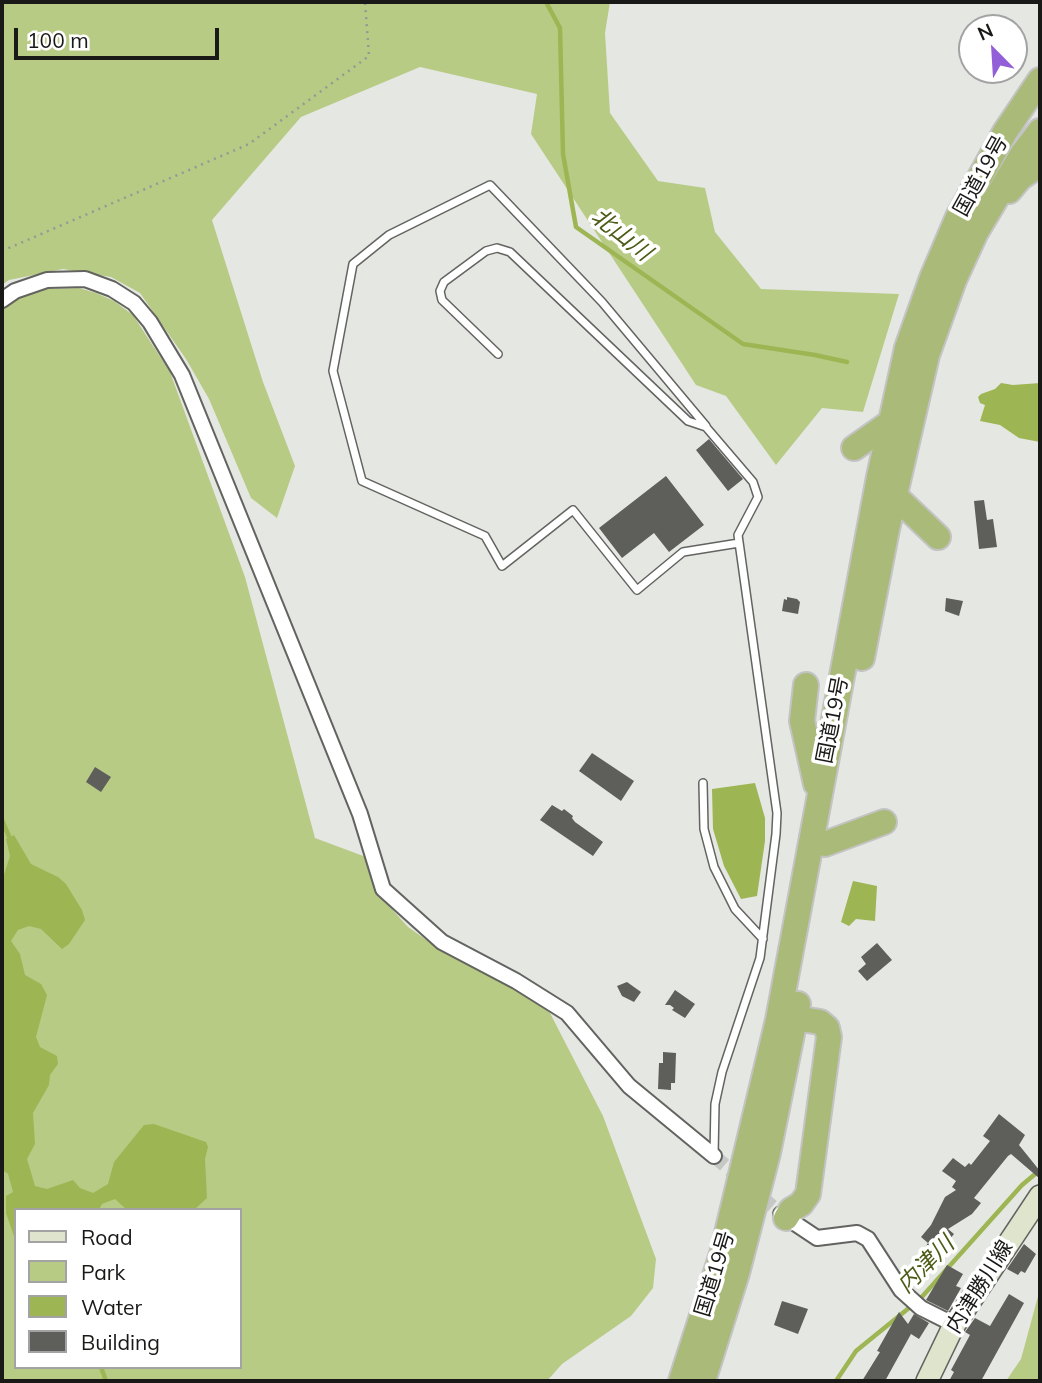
<!DOCTYPE html>
<meta charset="utf-8">
<style>
body{margin:0}
#map{position:relative;width:1042px;height:1383px;overflow:hidden;background:#e5e7e3;font-family:Mulish,sans-serif}
canvas{display:block}
.frame{position:absolute;inset:0;border:4px solid #191918;pointer-events:none}
.legend{position:absolute;left:14px;top:1208px;width:228px;height:161px;box-sizing:border-box;background:#fff;border:2px solid #a3a3a3;margin:0;padding:9px 12px;list-style:none;font-size:21px;color:#191918}
.legend li{display:flex;align-items:center;gap:14px;height:35px}
.legend b{width:35px;border:2px solid #a3a3a3}
.north{position:absolute;left:958px;top:14px;width:70px;height:70px;box-sizing:border-box;background:#fff;border:2px solid #a3a3a3;border-radius:50%;rotate:336deg;font-size:19px;font-weight:700;line-height:28px;text-align:center;color:#191918}
.north::after{content:'';display:block;margin:auto;width:24px;height:32px;background:#935fd8;clip-path:polygon(50% 0,100% 100%,50% 72%,0 100%)}
.scale{position:absolute;left:14px;top:28px;width:205px;height:32px;box-sizing:border-box;border:4px solid #191918;border-top:0;padding-left:9px;font-size:21px;line-height:24px;white-space:nowrap;color:#191918;-webkit-text-stroke:5px #fff;paint-order:stroke}
</style>
<div id="map">
<canvas width="1042" height="1383"></canvas>
<div class="frame"></div>
<ul class="legend">
<li><b style="height:9px;background:#dfe5cd"></b>Road</li>
<li><b style="height:19px;background:#b8cb85"></b>Park</li>
<li><b style="height:19px;background:#9eb554"></b>Water</li>
<li><b style="height:19px;background:#5e5f5b"></b>Building</li>
</ul>
<div class="north">N</div>
<div class="scale">100 m</div>
</div>
<script>
const context = document.querySelector('canvas').getContext('2d');
context.lineJoin = 'round';
function fillPath(path, color) {
  context.fillStyle = color;
  context.fill(path, 'evenodd');
}
function poly(rows) {
  const path = new Path2D();
  for (const r of rows) {
    path.moveTo(r[0], r[1]);
    for (let i = 2; i < r.length; i += 2) path.lineTo(r[i], r[i + 1]);
  }
  return path;
}
function strokePath(path, color, width, dash) {
  context.strokeStyle = color;
  context.lineWidth = width;
  context.lineCap = dash ? 'butt' : 'round';
  context.setLineDash(dash || []);
  context.stroke(path);
}
function write(font, color, halo, rows, align = 'center') {
  context.font = font + ' Mulish,"Noto Sans JP",sans-serif';
  context.lineWidth = 7;
  context.setLineDash([]);
  context.textBaseline = 'middle';
  context.strokeStyle = halo;
  context.fillStyle = color;
  for (const [text, x, y, turn = 0] of rows) {
    context.save();
    context.translate(x, y);
    context.rotate((+turn || 0) * Math.PI / 180);
    context.textAlign = isNaN(turn) ? turn : align;
    if (halo) context.strokeText(text, 0, 0);
    context.fillText(text, 0, 0);
    context.restore();
  }
}
const green = poly([
 [2,2,610,2,605,33,610,113,658,181,705,188,715,232,761,289,899,294,863,412,822,408,776,465,726,396,696,385,531,134,537,94,420,67,301,117,212,220,263,382,295,466,277,518,251,498,209,399,186,359,140,293,111,277,63,269,9,280,2,285],
 [79,288,96,293,114,301,133,315,170,372,245,577,315,838,366,857,377,885,390,907,408,927,435,946,518,990,550,1013,603,1116,656,1259,653,1288,631,1316,562,1364,547,1381,2,1381,2,310,20,297,44,289],
 [16,1210,240,1210,240,1367,16,1367],
 [1040,1289,1040,1381,1006,1381,1021,1359]
]);
const water = poly([
 [1001,383,1013,385,1040,383,1040,442,1019,438,1000,425,980,421,985,405,980,403,978,397,981,394,995,389],
 [755,783,765,818,765,841,757,896,741,899,724,866,713,829,712,789],
 [14,835,31,864,58,877,66,884,82,910,85,920,69,944,62,949,41,929,29,926,18,930,11,941,20,954,25,975,41,984,47,995,36,1037,40,1047,57,1056,58,1064,50,1075,49,1085,33,1113,35,1144,27,1159,35,1186,47,1189,73,1180,80,1188,93,1193,108,1184,114,1162,144,1125,154,1124,206,1142,208,1147,205,1159,207,1198,194,1210,127,1210,115,1199,102,1204,99,1210,16,1210,16,1242,6,1213,6,1196,13,1192,8,1174,2,1170,2,881,10,856,6,839],
 [853,881,877,886,875,921,856,919,849,926,841,922]
]);
const stream = poly([
 [546,2,560,28,563,154,576,227,743,344,815,355,847,362],
 [2,820,11,841],
 [101,1367,106,1381],
 [836,1381,856,1351,920,1299,1022,1185,1040,1170]
]);
const building = poly([
 [709,439,743,479,728,491,696,450],
 [666,476,704,525,669,552,654,533,622,558,599,528],
 [984,500,987,520,993,519,997,547,979,549,974,501],
 [787,597,797,599,800,602,798,614,782,611,784,599,787,600],
 [946,598,963,601,959,616,945,611],
 [592,753,634,781,621,801,579,771],
 [95,767,111,777,101,792,86,782],
 [552,805,562,811,564,809,573,816,572,818,575,822,603,842,593,856,540,820],
 [877,943,892,960,867,981,858,971,866,964,861,957],
 [627,982,641,992,634,1002,622,996,617,986],
 [675,990,695,1004,685,1018,672,1010,674,1008,670,1005,665,1005],
 [663,1052,676,1053,675,1083,671,1083,671,1090,658,1089,659,1063,663,1063],
 [999,1114,1025,1135,1019,1145,1040,1171,1040,1177,1039,1178,1011,1154,1008,1156,974,1198,981,1203,972,1214,948,1229,954,1234,931,1262,920,1255,928,1243,921,1237,931,1225,945,1197,956,1190,952,1187,956,1181,942,1171,953,1158,965,1167,969,1163,971,1165,990,1141,983,1136],
 [1024,1244,1036,1254,1025,1273,1021,1271,1018,1275,1007,1269],
 [947,1265,963,1274,956,1286,961,1288,948,1311,926,1300],
 [1009,1294,1024,1303,981,1381,949,1381,954,1372,951,1370,970,1335,965,1332,975,1318,990,1326],
 [782,1301,808,1309,798,1334,774,1325],
 [899,1312,908,1324,914,1314,929,1323,919,1339,911,1334,885,1381,862,1381,880,1352,877,1351]
]);
const minorTunnel = poly([
 [714,1156,780,1213]
]);
const path = poly([
 [2,251,249,144,369,56,365,2]
]);
const service = poly([
 [498,354,442,300,440,291,444,282,486,251,497,248,510,252,688,421,706,427,753,482,758,497,738,535,777,813,776,834,760,958,722,1072,715,1104,714,1155],
 [706,426,602,302,490,185,389,235,353,264,333,371,362,481,485,536,502,566,573,510,637,590,683,552,739,543],
 [703,783,704,829,714,867,735,909,763,939]
]);
const minor = poly([
 [2,300,15,291,47,280,85,279,112,289,134,303,150,322,182,375,360,814,383,889,442,942,516,981,567,1013,629,1086,714,1156],
 [781,1214,817,1238,857,1233,868,1239,901,1290,921,1308,945,1320,953,1327]
]);
const secondary = poly([
 [927,1381,953,1327,1040,1196]
]);
const trunk = poly([
 [1009,191,1020,178,1040,164],
 [854,448,891,422],
 [895,496,938,537],
 [862,658,887,529,927,355,954,280,976,232,1023,153,1040,131],
 [806,685,802,721,816,784],
 [825,844,884,822],
 [786,1218,791,1210,801,1204,808,1194,829,1037,827,1028,820,1022,795,1018],
 [681,1381,722,1254,778,1020,879,477,907,348,932,278,958,217,1005,132,1040,80],
 [703,1381,737,1273,768,1153,798,1004]
]);
const streetNames = [
 ["国道19号",981,176,-61],
 ["国道19号",833,720,-79],
 ["国道19号",715,1274,-73],
 ["内津勝川線",980,1287,-58]
];
const waterNames = [
 ["北山川",621,235,38],
 ["内津川",926,1265,-45]
];
fillPath(green, '#b8cb85');
fillPath(water, '#9eb554');
strokePath(stream, '#9eb554', 4.5);
fillPath(building, '#5e5f5b');
strokePath(minorTunnel, '#c6c8c5', 14, [14, 7]);
strokePath(service, '#636460', 10);
strokePath(minor, '#636460', 18);
strokePath(secondary, '#636460', 24);
strokePath(trunk, '#c3c3c3', 28);
strokePath(path, '#979896', 2.5, [2, 5]);
strokePath(service, '#fff', 7);
strokePath(minor, '#fff', 14);
strokePath(secondary, '#dfe5cd', 21);
strokePath(trunk, '#aaba78', 24);
write('21px', '#191918', '#fff', streetNames);
write('italic 23px', '#4c5b15', '#fff', waterNames);
</script>
